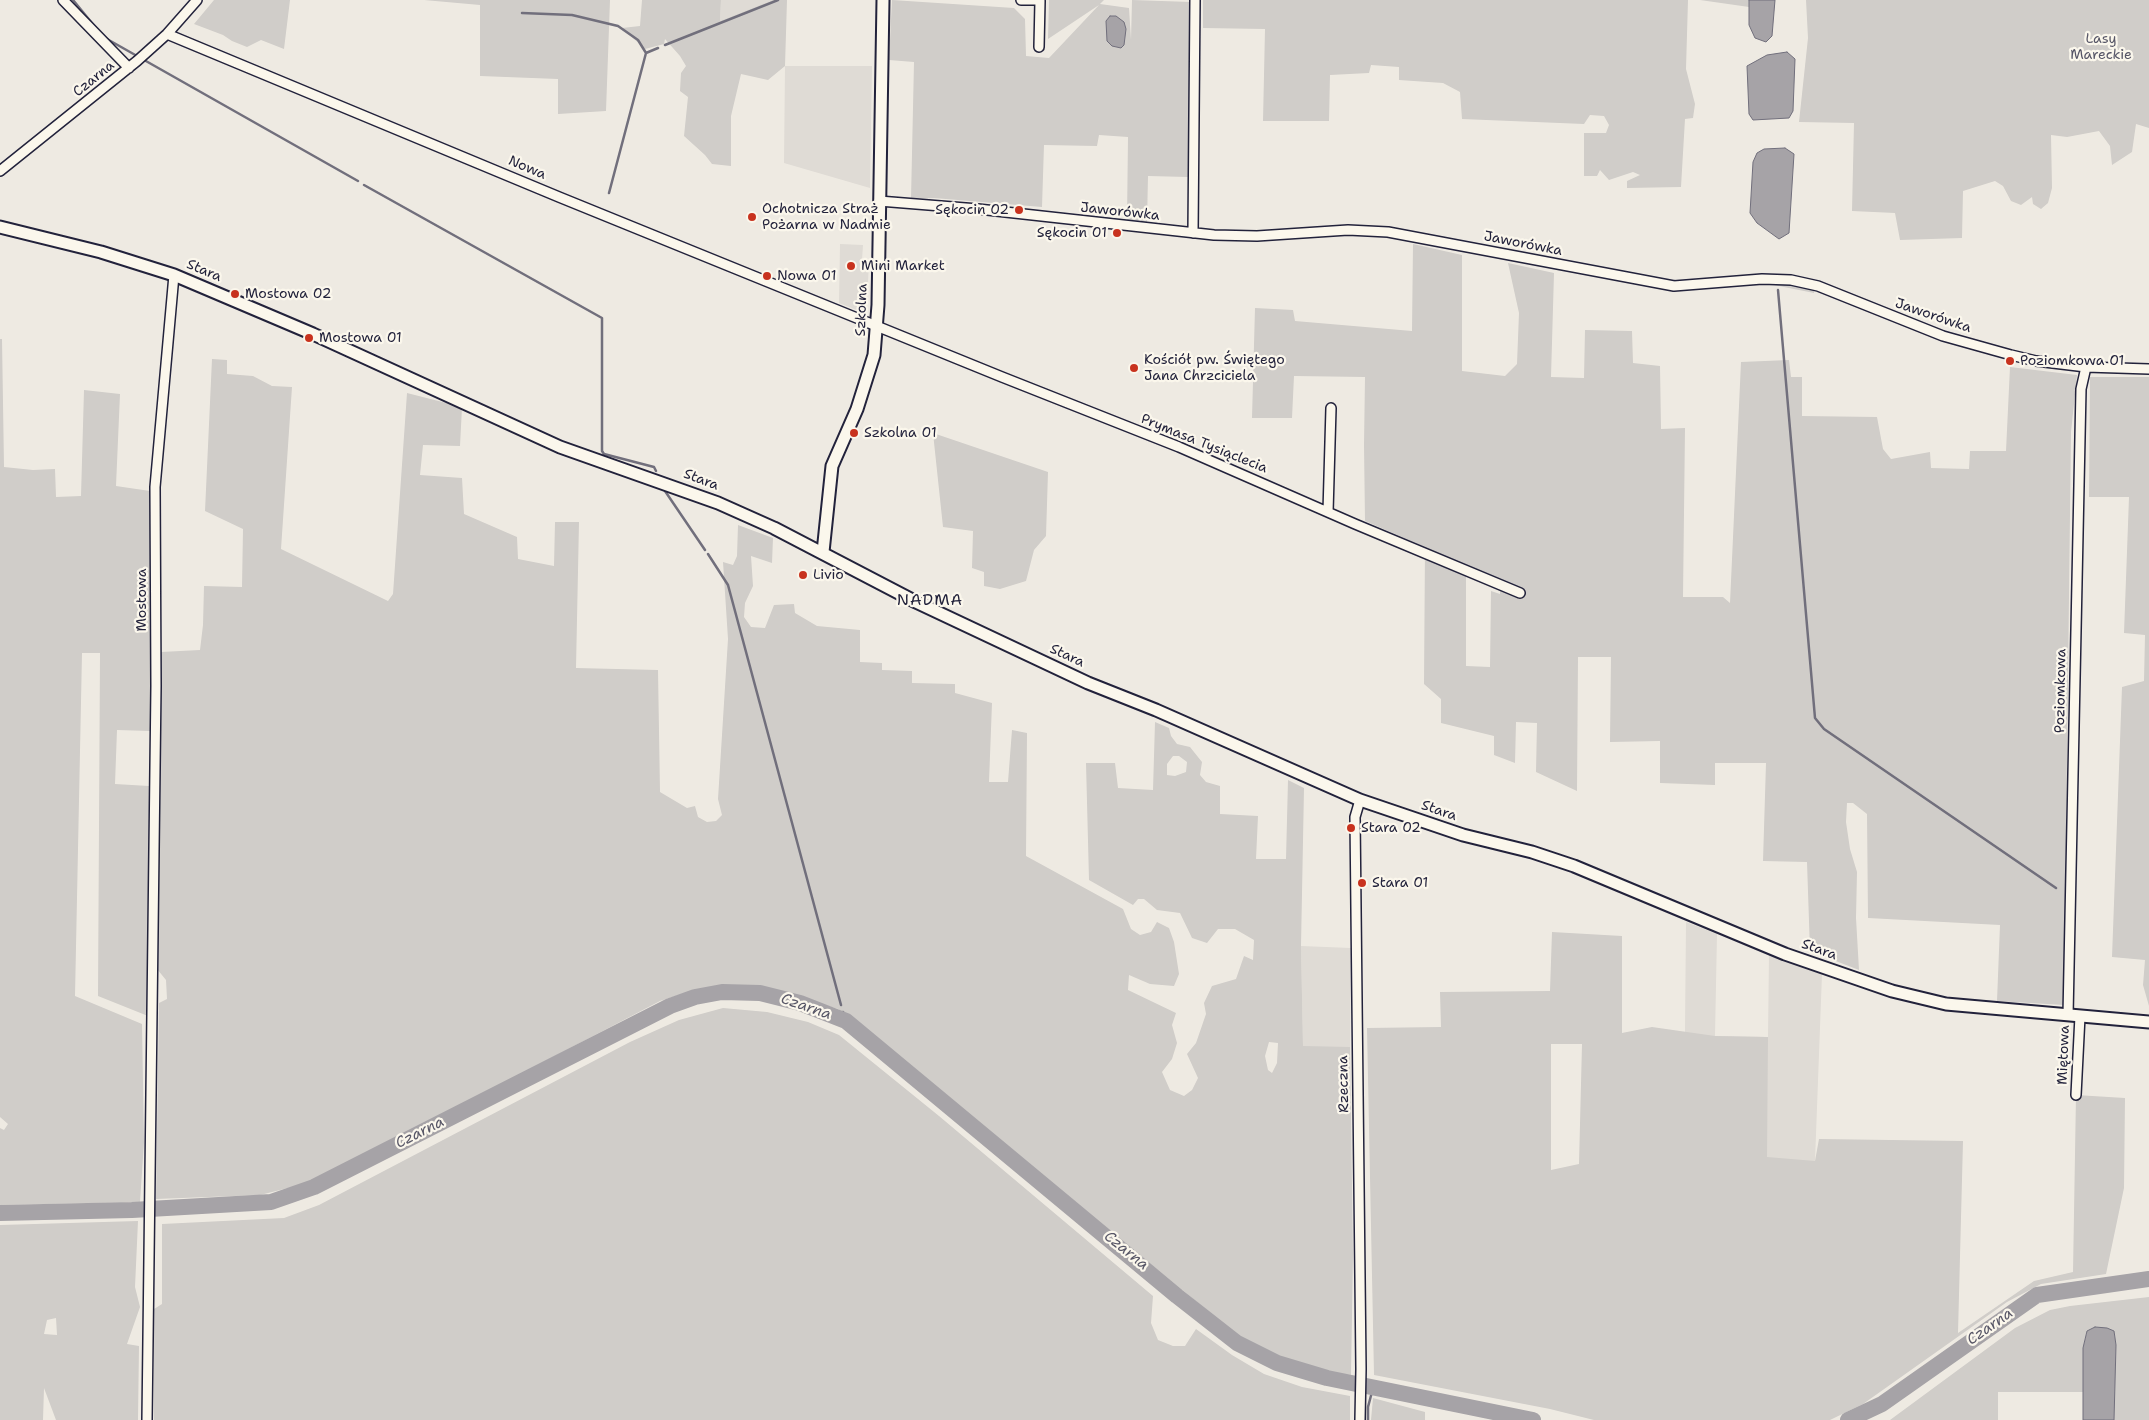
<!DOCTYPE html>
<meta charset="utf-8">
<style>
body{margin:0}
canvas{display:block;background:#eeeae2}
</style>
<canvas width="2149" height="1420"></canvas>
<script>
const context = document.querySelector('canvas').getContext('2d');
context.lineJoin = 'round';
function fillPath(path, color) {
  context.fillStyle = color;
  context.fill(path, 'evenodd');
}
function poly(rows) {
  const path = new Path2D();
  for (const r of rows) {
    path.moveTo(r[0], r[1]);
    for (let i = 2; i < r.length; i += 2) path.lineTo(r[i], r[i + 1]);
  }
  return path;
}
function strokePath(path, color, width, dash) {
  context.strokeStyle = color;
  context.lineWidth = width;
  context.lineCap = dash ? 'butt' : 'round';
  context.setLineDash(dash || []);
  context.stroke(path);
}
function write(font, color, halo, rows, align = 'center') {
  context.font = font + ' "Shantell Sans",sans-serif';
  context.lineWidth = 4.5;
  context.setLineDash([]);
  context.textBaseline = 'middle';
  context.strokeStyle = halo;
  context.fillStyle = color;
  for (const [text, x, y, turn = 0] of rows) {
    context.save();
    context.translate(x, y);
    context.rotate((+turn || 0) * Math.PI / 180);
    context.textAlign = isNaN(turn) ? turn : align;
    if (halo) context.strokeText(text, 0, 0);
    context.fillText(text, 0, 0);
    context.restore();
  }
}
const built = poly([
 [721,0,773,0,720,21],
 [785,66,872,66,870,188,784,163],
 [840,244,863,245,862,260,869,260,867,307,862,312,839,303],
 [1686,922,1717,934,1715,1036,1768,1037,1769,954,1822,974,1815,1161,1683,1245],
 [1301,946,1351,948,1350,1047,1303,1047]
]);
const green = poly([
 [214,0,290,0,284,49,261,40,247,47,232,41,223,35,194,24],
 [424,0,610,0,606,111,558,114,558,79,480,76,480,5],
 [642,0,721,0,720,21,773,0,787,0,785,66,768,80,741,74,731,116,731,166,712,164,705,155,684,136,688,97,680,91,681,73,686,66,680,56,665,39,664,44,645,49,622,28,640,26],
 [892,0,1014,8,1025,19,1026,56,1049,58,1099,5,1048,39,1049,0,1104,0,1100,4,1129,8,1131,40,1132,0,1191,2,1188,177,1148,176,1147,222,1127,220,1128,137,1099,135,1097,146,1044,145,1042,207,934,198,911,199,914,62,889,60],
 [1203,0,1688,0,1686,69,1695,104,1693,118,1685,119,1681,187,1627,188,1627,181,1640,175,1633,172,1609,180,1600,170,1597,176,1584,176,1584,133,1606,133,1609,125,1604,116,1590,115,1584,124,1462,119,1460,92,1443,83,1399,80,1399,67,1371,65,1369,73,1330,75,1329,121,1263,121,1265,29,1203,28],
 [1700,0,1749,0,1749,7],
 [1806,0,2149,0,2149,128,2136,124,2132,152,2112,165,2110,146,2099,131,2067,137,2051,135,2052,188,2048,203,2041,209,2033,204,2032,197,2021,205,2011,201,2003,186,1995,181,1963,191,1962,238,1900,240,1895,213,1852,211,1854,123,1799,122,1808,38],
 [1413,244,1462,255,1462,371,1505,376,1517,364,1519,313,1508,263,1554,273,1551,377,1584,378,1585,330,1632,331,1633,363,1660,366,1661,429,1685,428,1683,597,1723,597,1730,603,1741,362,1789,360,1791,377,1802,377,1802,416,1877,417,1883,449,1891,459,1930,452,1931,468,1969,469,1970,451,2006,451,2010,367,2077,375,2071,432,2064,1005,1997,1001,2000,925,1868,918,1867,814,1853,803,1847,803,1846,822,1850,849,1857,872,1856,918,1859,970,1810,951,1807,862,1763,861,1766,763,1715,763,1715,785,1660,783,1660,741,1610,742,1611,657,1578,657,1577,791,1536,772,1537,723,1516,722,1515,763,1494,755,1494,736,1441,723,1441,699,1424,684,1425,547,1365,521,1364,445,1365,377,1294,376,1292,418,1252,418,1255,308,1293,310,1295,321,1412,331],
 [1466,566,1500,579,1500,594,1491,591,1490,667,1466,666],
 [1769,284,1799,286,1814,290,1814,293],
 [0,339,2,339,4,467,33,470,55,469,56,497,81,496,84,390,120,394,116,486,150,491,152,651,150,731,117,730,115,784,149,786,148,1016,98,996,100,653,82,653,75,996,142,1024,144,1142,140,1202,0,1205,0,1128,4,1130,8,1124,0,1117],
 [212,359,227,360,227,374,253,376,272,386,292,387,281,549,388,601,393,594,407,393,462,407,460,446,423,445,420,475,462,478,464,514,517,537,518,559,554,566,555,522,579,522,576,668,658,670,660,792,687,808,695,806,698,817,707,822,716,821,722,815,718,799,728,639,723,562,733,565,737,556,738,525,773,538,772,563,751,556,753,586,745,603,744,617,751,627,765,628,774,605,794,604,795,613,817,626,860,630,860,662,882,663,882,670,912,671,912,683,955,684,955,693,992,703,989,782,1008,782,1012,730,1027,733,1026,856,1123,909,1131,929,1140,935,1151,932,1157,922,1169,928,1174,942,1179,974,1174,986,1150,984,1129,975,1128,990,1176,1013,1172,1025,1177,1043,1172,1059,1162,1072,1170,1090,1184,1096,1192,1090,1198,1078,1187,1054,1196,1043,1206,1014,1204,1003,1212,986,1236,979,1244,956,1253,960,1254,940,1235,929,1218,929,1207,943,1192,938,1180,913,1157,910,1144,899,1138,899,1133,905,1089,880,1086,763,1115,763,1118,788,1153,790,1155,722,1169,728,1171,736,1177,744,1190,747,1202,762,1200,775,1206,782,1220,786,1220,814,1258,816,1256,859,1286,859,1288,780,1304,788,1301,946,1303,1046,1350,1047,1353,1255,1351,1375,1335,1373,1287,1361,1242,1339,905,1062,838,1009,782,992,739,986,697,989,660,1001,354,1161,300,1185,260,1195,156,1199,159,1003,167,999,166,980,157,969,161,652,200,650,203,625,204,586,242,587,243,529,205,511],
 [1173,756,1179,756,1187,762,1186,772,1175,776,1167,775,1167,764],
 [1269,1042,1278,1043,1277,1063,1272,1073,1268,1070,1265,1056],
 [2090,377,2149,377,2149,1006,2143,985,2145,960,2112,957,2122,687,2144,681,2145,635,2124,633,2129,497,2089,497],
 [933,433,1048,472,1046,536,1034,550,1026,581,1000,589,984,586,984,572,972,568,973,531,943,527],
 [1552,932,1622,936,1622,1033,1652,1027,1715,1036,1768,1037,1767,1157,1815,1161,1819,1139,1963,1141,1958,1333,2034,1281,2073,1272,2076,1095,2125,1098,2124,1188,2106,1274,2041,1284,2007,1302,1863,1404,1830,1420,1594,1420,1550,1409,1374,1375,1367,1028,1441,1027,1440,992,1550,991],
 [1551,1044,1582,1044,1579,1164,1551,1170],
 [723,1008,767,1012,808,1022,839,1035,939,1116,1153,1296,1151,1323,1158,1340,1173,1346,1185,1346,1196,1329,1232,1355,1264,1374,1302,1387,1350,1396,1350,1420,154,1420,154,1309,162,1304,162,1224,284,1218,319,1205,630,1042,679,1020],
 [138,1221,135,1287,140,1307,127,1344,139,1346,138,1420,56,1420,44,1388,43,1420,0,1420,0,1225],
 [56,1318,57,1335,44,1334,47,1320],
 [2149,1297,2149,1420,2114,1420,2116,1345,2114,1332,2107,1328,2095,1327,2087,1331,2083,1348,2083,1392,1998,1392,1998,1420,1890,1420,2015,1328,2050,1310,2070,1306],
 [1373,1398,1425,1412,1425,1420,1371,1420]
]);
const water = poly([
 [1749,0,1775,0,1772,36,1766,42,1755,38,1749,25,1749,0],
 [1110,16,1116,16,1124,22,1126,29,1124,45,1121,48,1112,46,1107,41,1106,21,1110,16],
 [1787,52,1795,59,1793,111,1789,118,1753,120,1749,114,1747,66,1767,55,1787,52],
 [1785,148,1794,154,1789,233,1779,239,1757,223,1750,213,1753,162,1757,153,1764,149,1785,148],
 [2095,1327,2107,1328,2114,1331,2116,1345,2114,1420,2083,1420,2083,1348,2087,1331,2095,1327]
]);
const stream = poly([
 [73,0,96,28],
 [522,13,572,15,618,26,638,40,646,53],
 [107,39,358,181],
 [665,45,778,0],
 [364,185,602,318,602,451,604,454,654,467,656,471],
 [609,193,646,53,658,48],
 [1778,290,1815,718,1824,729,2056,888],
 [665,491,705,550],
 [708,554,728,585,841,1005],
 [843,1012,846,1021],
 [1368,1420,1368,1407,1373,1388]
]);
const river = poly([
 [0,1213,132,1210,271,1202,314,1187,670,1006,695,997,722,992,760,993,800,1003,846,1021,1177,1296,1237,1343,1277,1363,1327,1378,1533,1420],
 [1848,1420,1882,1404,2037,1295,2149,1279]
]);
const street = poly([
 [63,0,129,68],
 [1021,0,1040,0],
 [167,34,559,197,1002,377,1179,447,1355,524,1520,593],
 [1039,47,1040,1],
 [0,171,137,61,167,34,197,0],
 [879,201,978,209,1214,235,1257,236,1348,230,1388,232,1674,286,1762,279,1791,280,1818,286,1943,336,2011,355,2036,361,2086,367,2149,369],
 [1193,233,1195,0],
 [1328,512,1331,408],
 [2068,1015,2081,389,2086,367],
 [2076,1095,2080,1016],
 [147,1420,156,686,155,487,174,275],
 [1360,1420,1361,1369,1355,817,1360,800]
]);
const secondary = poly([
 [0,227,101,252,174,275,313,334,560,447,718,503,774,528,916,602,1088,683,1156,710,1360,800,1463,835,1532,852,1574,866,1785,954,1892,991,1946,1004,2149,1022],
 [823,552,832,466,857,409,874,355,878,305,883,0]
]);
const markers = [
 [1019,210,5,"#c8321e"],
 [752,217,5,"#c8321e"],
 [1117,233,5,"#c8321e"],
 [851,266,5,"#c8321e"],
 [767,276,5,"#c8321e"],
 [235,294,5,"#c8321e"],
 [309,338,5,"#c8321e"],
 [2010,361,5,"#c8321e"],
 [1134,368,5,"#c8321e"],
 [854,433,5,"#c8321e"],
 [803,575,5,"#c8321e"],
 [1351,828,5,"#c8321e"],
 [1362,883,5,"#c8321e"]
];
const parkNames = [
 ["Lasy",2101,39],
 ["Mareckie",2101,55]
];
const streetNames = [
 ["Czarna",94,79,-39],
 ["Nowa",527,168,23],
 ["Jaworówka",1120,212,6],
 ["Jaworówka",1523,244,11],
 ["Stara",204,271,23],
 ["Szkolna",862,310,-88],
 ["Jaworówka",1933,316,19],
 ["Prymasa Tysiąclecia",1204,444,22],
 ["Stara",701,480,21],
 ["Mostowa",142,600,-90],
 ["Stara",1067,656,25],
 ["Poziomkowa",2061,691,-89],
 ["Stara",1439,811,19],
 ["Stara",1819,950,20],
 ["Miętowa",2064,1055,-88],
 ["Rzeczna",1344,1084,-91]
];
const poiNames = [
 ["Ochotnicza Straż",762,209],
 ["Pożarna w Nadmie",762,225],
 ["Sękocin 02",1009,210,"right"],
 ["Sękocin 01",1107,233,"right"],
 ["Mini Market",861,266],
 ["Nowa 01",777,276],
 ["Mostowa 02",245,294],
 ["Mostowa 01",319,338],
 ["Kościół pw. Świętego",1144,360],
 ["Jana Chrzciciela",1144,376],
 ["Poziomkowa 01",2020,361],
 ["Szkolna 01",864,433],
 ["Livio",813,575],
 ["Stara 02",1361,828],
 ["Stara 01",1372,883]
];
const waterNames = [
 ["Czarna",806,1007,19],
 ["Czarna",420,1133,-27],
 ["Czarna",1126,1251,39],
 ["Czarna",1990,1327,-35]
];
const quarterNames = [
 ["NADMA",930,601]
];
fillPath(built, '#dfdbd5');
fillPath(green, '#d0cdc9');
fillPath(water, '#a6a3a7');
strokePath(water, '#716f7c', 1);
strokePath(stream, '#716f7c', 2.5);
strokePath(river, '#a6a3a7', 16);
strokePath(street, '#22223b', 12);
strokePath(secondary, '#22223b', 15);
strokePath(street, '#fbf7ec', 9);
strokePath(secondary, '#fbf7ec', 11);
for (const [x, y, r, color] of markers) {
  const dot = new Path2D();
  dot.arc(x, y, r, 0, 2 * Math.PI);
  context.fillStyle = color;
  context.fill(dot);
  strokePath(dot, '#fbf7ec', 2);
}
write('14px', '#565566', '#fbf7ec', parkNames);
write('14px', '#22223b', '#fbf7ec', streetNames);
write('14px', '#22223b', '#fbf7ec', poiNames, 'left');
write('italic 15px', '#575666', '#fbf7ec', waterNames);
context.letterSpacing = '1px';
write('16px', '#22223b', '#fbf7ec', quarterNames);
context.letterSpacing = '0px';
</script>
